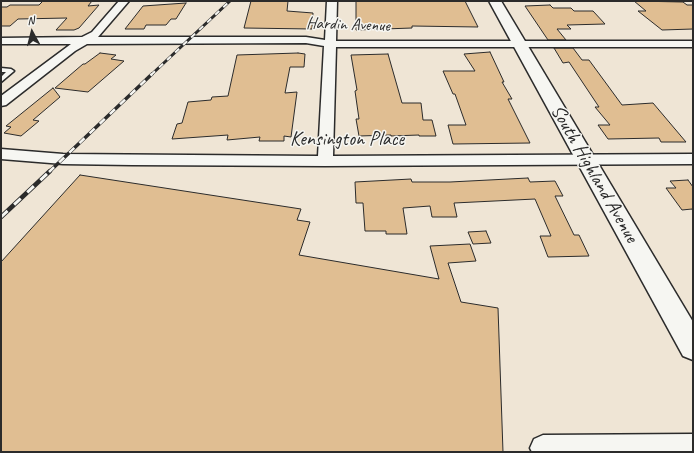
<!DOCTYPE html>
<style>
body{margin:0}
#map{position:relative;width:694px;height:453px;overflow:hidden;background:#efe5d5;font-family:Caveat,sans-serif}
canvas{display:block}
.frame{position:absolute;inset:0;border:2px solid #2b2b2b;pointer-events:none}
.north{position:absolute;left:12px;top:12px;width:40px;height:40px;-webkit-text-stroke:3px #f6f6f2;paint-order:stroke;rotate:353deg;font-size:11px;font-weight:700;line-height:16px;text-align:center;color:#2b2b2b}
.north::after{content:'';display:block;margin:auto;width:14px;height:18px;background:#2b2b2b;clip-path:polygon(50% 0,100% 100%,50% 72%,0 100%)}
</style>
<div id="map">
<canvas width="694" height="453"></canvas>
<div class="frame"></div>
<div class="north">N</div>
</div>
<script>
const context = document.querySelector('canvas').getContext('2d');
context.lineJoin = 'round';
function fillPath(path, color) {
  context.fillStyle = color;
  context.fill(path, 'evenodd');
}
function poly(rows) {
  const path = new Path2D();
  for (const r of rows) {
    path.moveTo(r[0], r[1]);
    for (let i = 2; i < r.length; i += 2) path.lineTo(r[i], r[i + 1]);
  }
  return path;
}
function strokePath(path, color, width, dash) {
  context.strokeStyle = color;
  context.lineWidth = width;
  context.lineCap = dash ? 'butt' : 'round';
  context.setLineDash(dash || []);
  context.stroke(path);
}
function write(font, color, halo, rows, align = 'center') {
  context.font = font + ' Caveat,sans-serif';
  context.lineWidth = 3;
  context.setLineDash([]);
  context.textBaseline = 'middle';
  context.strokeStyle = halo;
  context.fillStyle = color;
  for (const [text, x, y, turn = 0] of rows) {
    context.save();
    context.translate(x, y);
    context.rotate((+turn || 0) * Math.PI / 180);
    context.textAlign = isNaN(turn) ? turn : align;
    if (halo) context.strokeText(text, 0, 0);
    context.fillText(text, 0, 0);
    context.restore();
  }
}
const building = poly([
 [43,1,92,1,88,6,99,5,79,28,74,30,56,30,67,18,18,19,10,26,1,26,1,7,7,7,10,5,39,5,43,1],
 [251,1,288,1,287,11,313,13,312,29,244,28,251,1],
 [356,1,465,1,478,27,412,26,412,28,356,30,356,1],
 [634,1,683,2,687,5,693,5,693,29,662,30,638,11,646,11,634,1],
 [186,3,176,19,171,19,166,25,146,25,144,29,125,29,143,6,186,3],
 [550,5,553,8,571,8,574,11,593,11,605,24,567,25,571,29,557,29,566,40,548,40,525,6,550,5],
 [554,48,573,48,582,60,589,60,622,105,653,103,686,142,661,142,659,138,608,139,598,125,610,125,595,107,599,107,569,62,563,63,554,48],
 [490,52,504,82,502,82,512,99,508,99,530,143,453,144,448,125,466,125,455,94,453,94,443,71,475,71,464,54,490,52],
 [100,53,116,55,111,59,124,61,88,92,55,88,83,64,85,64,100,53],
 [298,53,305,54,304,67,290,67,285,93,297,92,291,137,284,136,284,141,259,141,260,137,227,140,228,135,172,139,177,124,182,123,188,102,211,100,212,97,228,96,237,55,298,53],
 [388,54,402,103,421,103,423,120,432,120,436,136,419,136,419,135,391,136,391,135,359,136,356,119,359,119,355,91,357,90,351,55,388,54],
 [53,88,60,97,33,120,39,121,21,136,4,133,11,127,6,126,53,88],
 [80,175,301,209,297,220,310,222,299,255,439,279,430,246,470,244,476,261,448,263,461,302,498,308,503,452,1,452,1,262,80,175],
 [528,178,530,182,555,181,563,196,555,196,574,235,579,235,589,256,548,257,540,236,551,236,535,199,454,203,457,217,432,217,430,206,403,208,407,234,386,234,386,231,365,231,363,203,356,203,355,182,411,179,412,182,450,182,528,178],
 [688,180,693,187,693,211,692,209,682,210,666,188,676,188,670,181,688,180],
 [486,231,491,243,473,244,468,232,486,231]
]);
const lane = poly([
 [1,68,11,69,14,71,1,82,1,77,6,72,1,72,1,68]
]);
const street = poly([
 [119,1,129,1,98,37,306,37,325,40,327,1,337,1,336,41,693,41,693,47,336,47,333,156,693,154,693,164,325,166,132,165,63,164,1,159,1,149,63,154,318,156,324,46,306,43,87,44,75,51,6,105,1,106,1,96,71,44,1,44,1,38,82,37,92,32,119,1],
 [693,434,693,452,532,452,530,448,534,439,543,435,693,434]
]);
const secondary = poly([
 [489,1,501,1,693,322,693,360,683,356,489,1]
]);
const railFar2 = poly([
 [151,75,230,1]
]);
const railFar1 = poly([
 [49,172,152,74]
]);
const rail = poly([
 [1,217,50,171]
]);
const farStreetnames = [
 ["Hardin Avenue",348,25,2]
];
const streetNames = [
 ["Kensington Place",347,140],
 ["South Highland Avenue",594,174,60]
];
fillPath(building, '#e0be92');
strokePath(building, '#2b2b2b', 1);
strokePath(lane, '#2b2b2b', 3);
strokePath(street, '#2b2b2b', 3);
strokePath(secondary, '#2b2b2b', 3);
fillPath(lane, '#f6f6f2');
fillPath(street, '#f6f6f2');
fillPath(secondary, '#f6f6f2');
strokePath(railFar2, '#2b2b2b', 3);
strokePath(railFar1, '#2b2b2b', 3.5);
strokePath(rail, '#2b2b2b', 4.5);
strokePath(railFar2, '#f6f6f2', 2, [5.5]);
strokePath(railFar1, '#f6f6f2', 2.5, [7]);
strokePath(rail, '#f6f6f2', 3, [9]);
write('17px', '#2b2b2b', '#f6f6f2', farStreetnames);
write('20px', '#2b2b2b', '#f6f6f2', streetNames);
</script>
